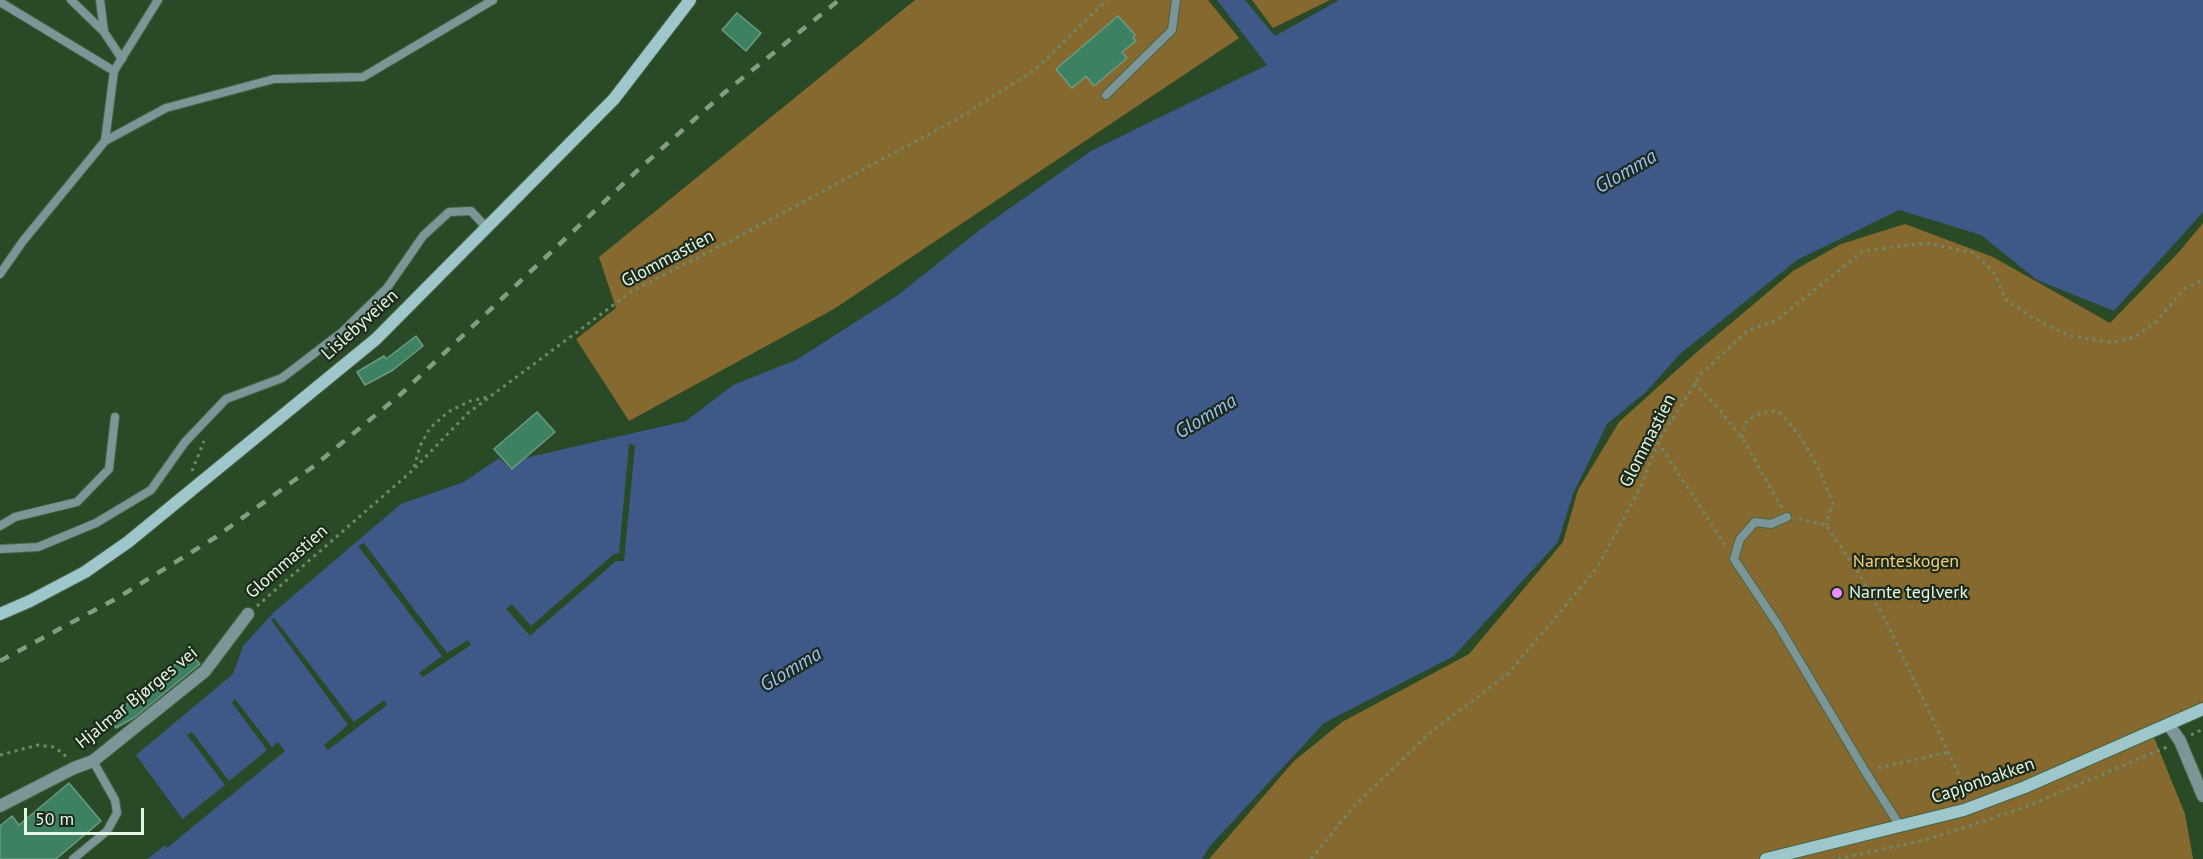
<!DOCTYPE html>
<meta charset="utf-8">
<style>
body{margin:0}
#map{position:relative;width:2203px;height:859px;overflow:hidden;background:#2a4927;font-family:"PT Sans",sans-serif}
canvas{display:block}
.scale{position:absolute;left:24px;top:808px;width:120px;height:27px;box-sizing:border-box;border:3px solid #e5f7e3;border-top:0;padding-left:8px;font-size:18px;line-height:21px;white-space:nowrap;color:#e5f7e3;-webkit-text-stroke:4px #1d2b1c;paint-order:stroke}
</style>
<div id="map">
<canvas width="2203" height="859"></canvas>
<div class="scale">50 m</div>
</div>
<script>
const context = document.querySelector('canvas').getContext('2d');
context.lineJoin = 'round';
function fillPath(path, color) {
  context.fillStyle = color;
  context.fill(path, 'evenodd');
}
function poly(rows) {
  const path = new Path2D();
  for (const r of rows) {
    path.moveTo(r[0], r[1]);
    for (let i = 2; i < r.length; i += 2) path.lineTo(r[i], r[i + 1]);
  }
  return path;
}
function strokePath(path, color, width, dash) {
  context.strokeStyle = color;
  context.lineWidth = width;
  context.lineCap = dash ? 'butt' : 'round';
  context.setLineDash(dash || []);
  context.stroke(path);
}
function write(font, color, halo, rows, align = 'center') {
  context.font = font + ' "PT Sans",sans-serif';
  context.lineWidth = 4.5;
  context.setLineDash([]);
  context.textBaseline = 'middle';
  context.strokeStyle = halo;
  context.fillStyle = color;
  for (const [text, x, y, turn = 0] of rows) {
    context.save();
    context.translate(x, y);
    context.rotate((+turn || 0) * Math.PI / 180);
    context.textAlign = isNaN(turn) ? turn : align;
    if (halo) context.strokeText(text, 0, 0);
    context.fillText(text, 0, 0);
    context.restore();
  }
}
const forest = poly([
 [915,0,1208,0,1239,38,834,309,629,421,576,339,616,308,599,257],
 [1252,0,1330,0,1273,28],
 [2203,223,2203,703,2151,730,2185,814,2193,859,1209,859,1294,761,1342,722,1469,654,1563,542,1578,490,1619,422,1698,351,1793,271,1841,244,1905,224,1993,257,2110,323,2178,253]
]);
const water = poly([
 [1217,0,1245,0,1275,36,1339,0,2203,0,2203,212,2114,311,2037,280,1981,235,1899,210,1797,260,1680,354,1646,392,1607,424,1573,494,1558,542,1454,656,1324,723,1210,846,1202,859,147,859,189,828,136,755,233,674,243,646,274,612,401,504,464,482,499,458,511,469,525,458,686,421,733,385,796,360,898,295,986,225,1091,151,1267,65]
]);
const pier = poly([
 [629,444,635,445,624,561,616,561,530,636,506,609,512,604,531,626,614,554,619,553],
 [364,543,447,653,468,640,471,645,423,677,419,673,442,656,358,546],
 [274,618,354,722,384,700,387,705,328,750,324,745,348,725,271,620],
 [235,699,272,747,278,742,285,751,167,848,164,843,185,827,180,821,225,785,187,735,192,732,229,781,267,750,232,703]
]);
const building = poly([
 [737,13,761,33,746,51,722,30,737,13],
 [1118,16,1135,35,1133,38,1136,41,1122,52,1127,58,1094,86,1086,76,1072,88,1056,69,1118,16],
 [416,336,423,346,393,370,365,385,357,372,384,356,386,359,416,336],
 [537,412,555,432,512,469,494,449,537,412],
 [189,652,200,664,135,717,116,728,108,715,139,697,189,652],
 [69,783,101,821,56,859,0,859,0,826,12,816,19,825,69,783]
]);
const path = poly([
 [1694,383,1719,409,1743,439,1782,508],
 [1742,438,1746,422,1756,415,1771,411,1780,413,1786,419,1803,441,1818,467,1833,503,1826,525],
 [1658,442,1725,545],
 [414,467,420,446,430,428,448,412,470,401,488,397],
 [192,471,204,441],
 [1799,519,1826,525,1858,572,1886,621,1968,794],
 [257,606,413,470,468,413,632,291,734,239,959,118,1036,69,1107,0],
 [2191,735,2203,729],
 [0,755,38,745,53,747,63,753,66,757],
 [1878,768,1949,752],
 [1311,859,1355,805,1431,732,1508,674,1597,568,1641,486,1658,442,1702,373,1747,331,1777,320,1863,251,1926,243,1974,253,1993,271,2006,300,2032,317,2067,335,2101,341,2114,342,2135,337,2157,321,2185,288,2203,280],
 [1838,859,1925,840,1978,823,2028,806,2167,747]
]);
const lane = poly([
 [71,0,104,32,122,59],
 [100,0,104,31],
 [0,2,114,71],
 [1106,95,1172,30,1176,0],
 [105,141,114,71,158,0],
 [0,274,23,241,105,141,166,108,274,79,363,77,493,0],
 [1787,517,1771,524,1755,522,1740,539,1734,559,1778,625,1865,771,1900,826],
 [0,526,15,517,77,502,109,469,115,417],
 [0,549,38,547,96,523,151,490,185,442,226,399,282,378,341,333,387,288,423,236,449,212,471,211,487,228],
 [73,859,107,831,117,813,115,800,93,761]
]);
const street = poly([
 [2169,725,2180,741,2203,796],
 [0,806,74,768,93,761,205,671,248,614]
]);
const secondary = poly([
 [0,614,30,601,85,572,128,542,376,339,614,99,690,0],
 [1766,859,1964,810,2025,787,2203,709]
]);
const rail = poly([
 [0,661,119,597,216,537,314,466,401,394,639,169,724,93,839,0]
]);
const markers = [
 [1837,593,6,"#ec8cfb"]
];
const streetNames = [
 ["Glommastien",668,259,-28],
 ["Lislebyveien",360,325,-42],
 ["Glommastien",1648,441,-63],
 ["Glommastien",287,562,-41],
 ["Hjalmar Bjørges vei",137,698,-39],
 ["Capjonbakken",1983,781,-19]
];
const parkNames = [
 ["Narnteskogen",1906,562]
];
const poiNames = [
 ["Narnte teglverk",1849,593]
];
const waterNames = [
 ["Glomma",1626,172,-30],
 ["Glomma",1206,417,-31],
 ["Glomma",791,670,-31]
];
fillPath(forest, '#86692e');
fillPath(water, '#3e5888');
fillPath(pier, '#2a4927');
fillPath(building, '#3d8062');
strokePath(building, '#6a9c83', 1.5);
strokePath(lane, '#486545', 10);
strokePath(street, '#486545', 14);
strokePath(secondary, '#486545', 14);
strokePath(path, '#6e886b', 3, [3, 4.5]);
strokePath(lane, '#7c9698', 8);
strokePath(street, '#7c9698', 12);
strokePath(secondary, '#9dc7ca', 12);
strokePath(rail, '#849d81', 4.5, [10, 10]);
for (const [x, y, r, color] of markers) {
  const dot = new Path2D();
  dot.arc(x, y, r, 0, 2 * Math.PI);
  context.fillStyle = color;
  context.fill(dot);
  strokePath(dot, '#1d2b1c', 2);
}
write('18px', '#e5f7e3', '#1d2b1c', streetNames);
write('18px', '#f8cb77', '#1d2b1c', parkNames);
write('18px', '#e5f7e3', '#1d2b1c', poiNames, 'left');
write('italic 20px', '#9fbffb', '#1d2b1c', waterNames);
</script>
